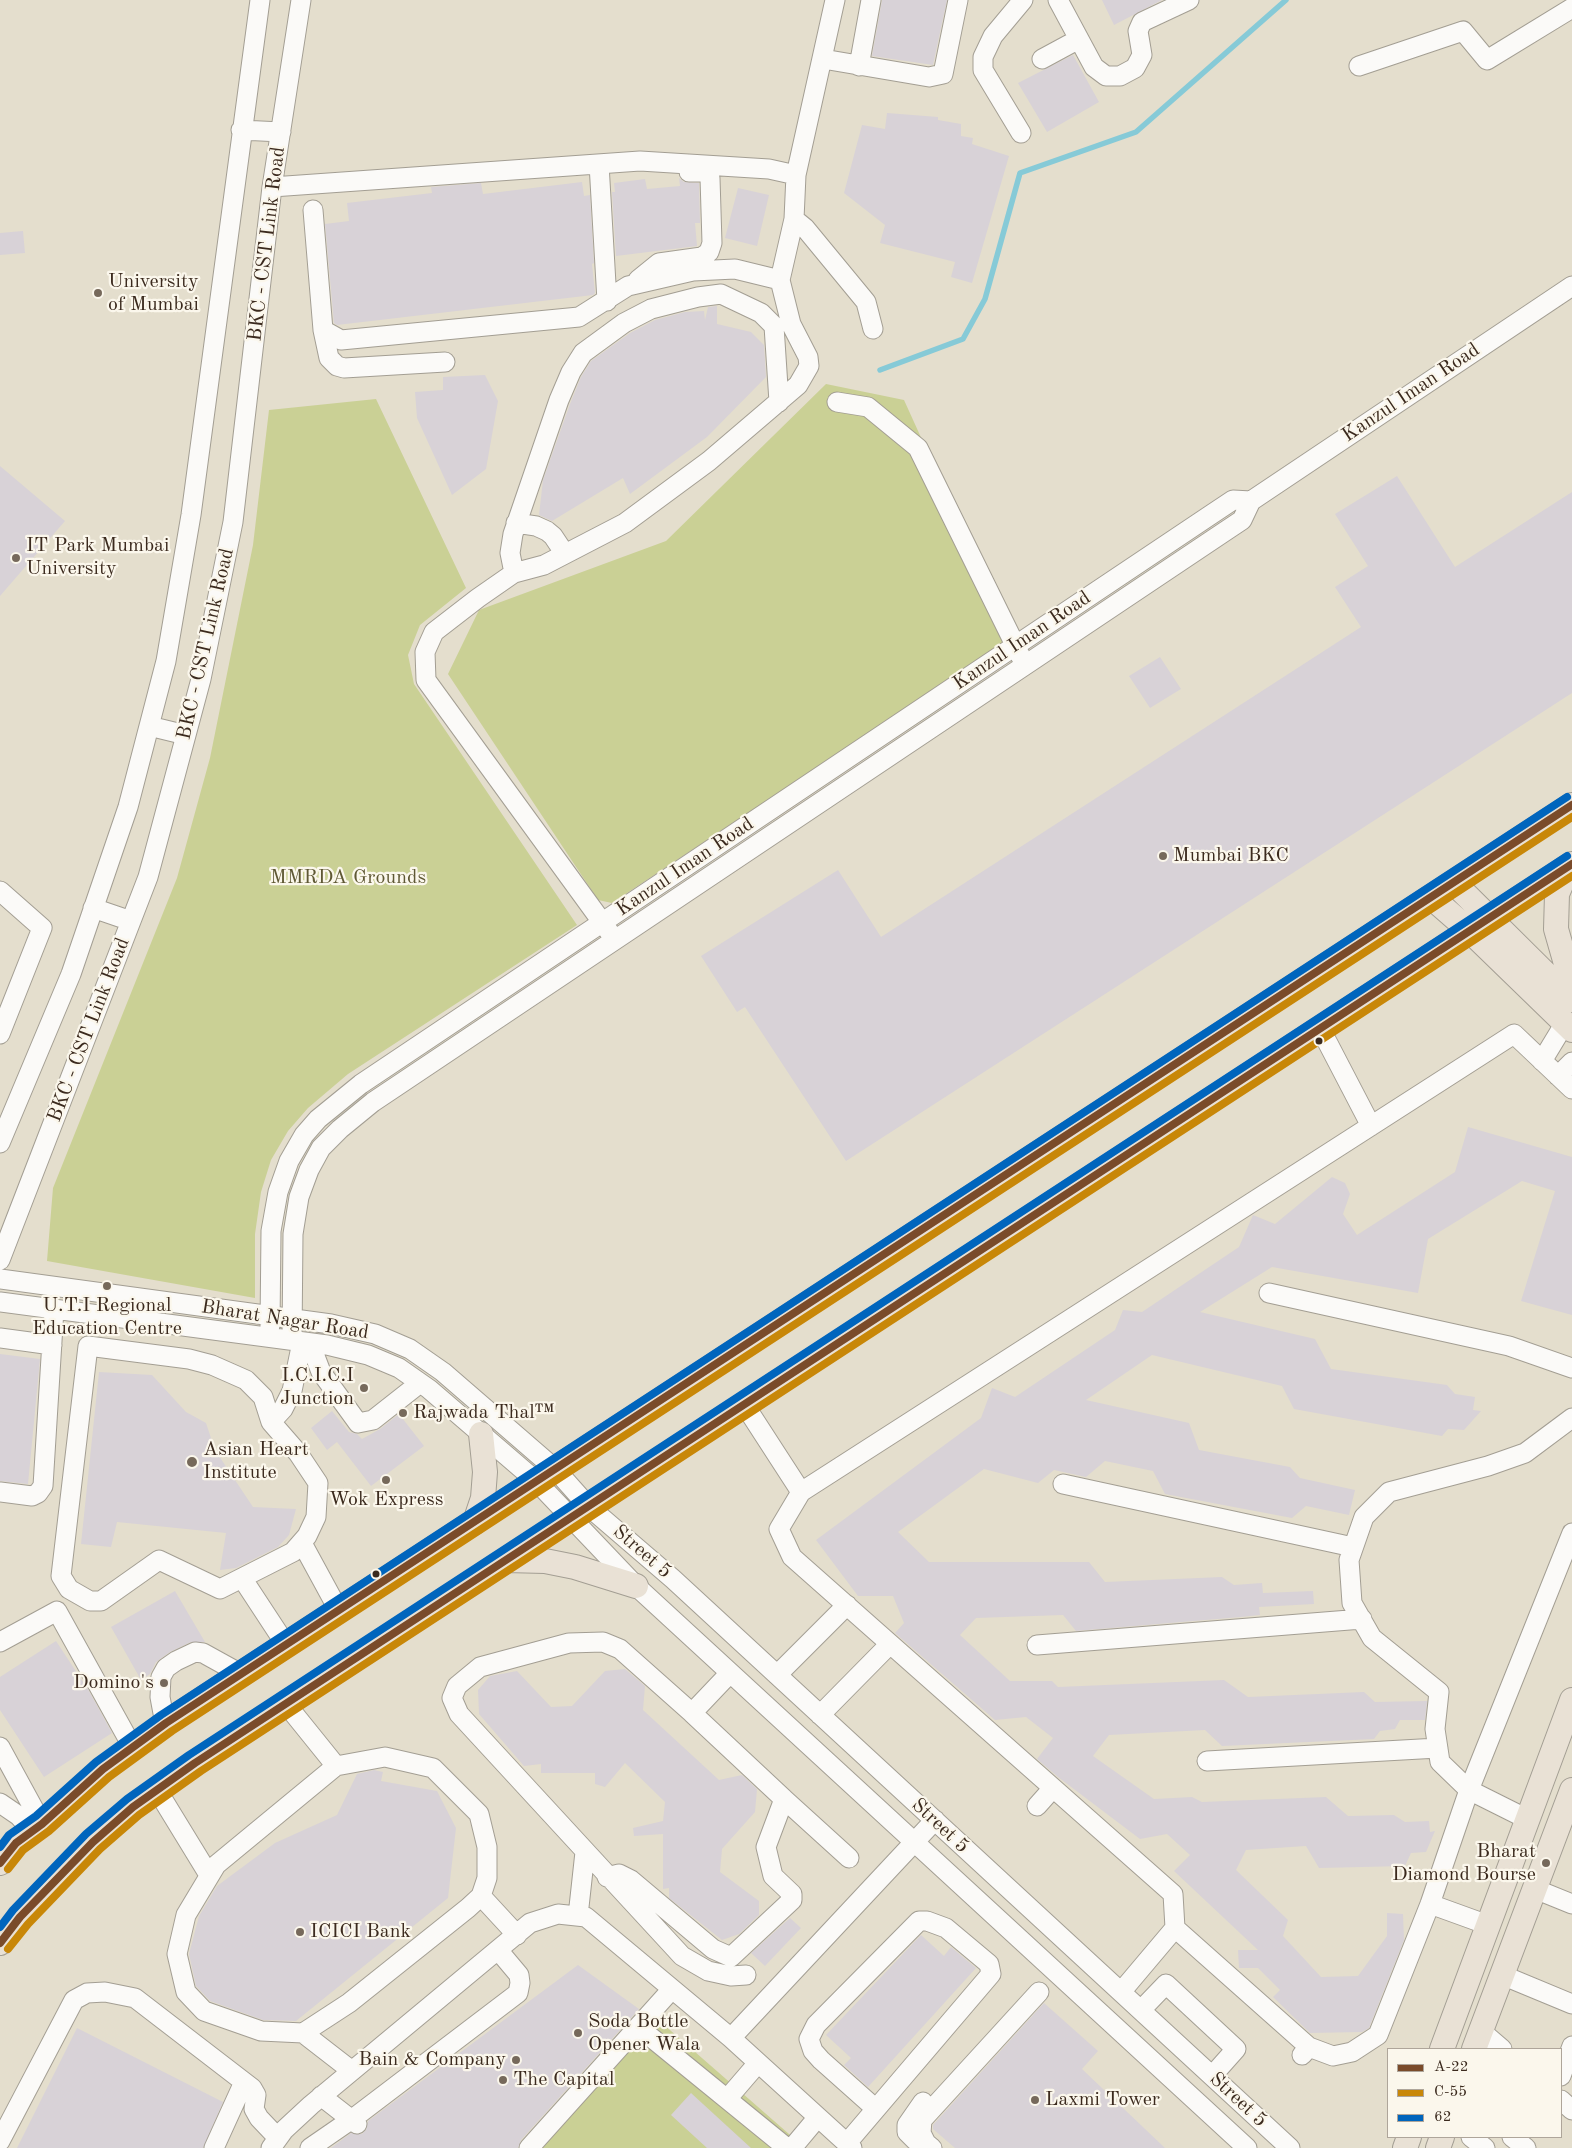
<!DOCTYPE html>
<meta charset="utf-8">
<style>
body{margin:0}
#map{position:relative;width:1572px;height:2148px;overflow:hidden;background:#e4decd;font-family:"Old Standard TT",serif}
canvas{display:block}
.legend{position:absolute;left:1387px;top:2048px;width:175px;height:90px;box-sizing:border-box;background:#fbf7ec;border:1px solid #aea59a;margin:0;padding:6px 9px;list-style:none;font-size:15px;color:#3b2a1e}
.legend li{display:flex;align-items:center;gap:10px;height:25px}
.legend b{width:25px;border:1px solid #aea59a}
</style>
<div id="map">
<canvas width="1572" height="2148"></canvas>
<ul class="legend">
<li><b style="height:6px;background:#7a4b2a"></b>A-22</li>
<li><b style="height:6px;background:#c88708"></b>C-55</li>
<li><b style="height:6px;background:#0065bd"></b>62</li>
</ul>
</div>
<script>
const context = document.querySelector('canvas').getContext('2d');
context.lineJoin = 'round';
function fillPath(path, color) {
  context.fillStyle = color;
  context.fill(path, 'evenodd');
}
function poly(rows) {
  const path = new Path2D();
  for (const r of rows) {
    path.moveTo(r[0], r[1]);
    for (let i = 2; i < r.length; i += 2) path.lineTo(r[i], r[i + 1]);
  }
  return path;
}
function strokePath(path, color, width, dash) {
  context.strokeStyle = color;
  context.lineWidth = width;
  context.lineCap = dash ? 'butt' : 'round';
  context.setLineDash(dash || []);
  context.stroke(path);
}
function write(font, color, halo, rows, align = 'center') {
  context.font = font + ' "Old Standard TT",serif';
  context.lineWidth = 4.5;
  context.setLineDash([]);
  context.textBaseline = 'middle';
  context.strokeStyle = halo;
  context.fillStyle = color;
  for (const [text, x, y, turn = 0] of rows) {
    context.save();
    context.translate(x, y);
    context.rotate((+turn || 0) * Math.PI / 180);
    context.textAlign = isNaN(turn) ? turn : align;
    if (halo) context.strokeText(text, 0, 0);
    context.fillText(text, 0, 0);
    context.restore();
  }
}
const green = poly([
 [826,384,904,400,1012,638,612,903,598,900,448,674,479,610,666,541],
 [376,399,466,588,420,625,408,655,414,684,577,925,348,1074,308,1108,288,1131,271,1160,261,1192,255,1234,255,1298,47,1261,53,1188,177,878,210,758,253,545,269,410],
 [655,2017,805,2148,538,2148,646,2033]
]);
const stream = poly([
 [880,370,963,339,985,299,1020,173,1136,132,1286,0]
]);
const building = poly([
 [882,0,947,0,933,65,872,56],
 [1102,0,1162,0,1114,25],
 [1073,55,1099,102,1047,132,1018,83],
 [887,113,938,117,938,120,961,124,961,136,973,138,972,144,1009,156,972,283,951,277,955,262,880,243,885,225,844,193,862,125,885,129],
 [679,178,684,182,699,183,700,223,695,223,697,246,616,256,612,192,615,192,614,183,645,179,647,189,680,186],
 [582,182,584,196,590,195,594,263,592,264,595,293,593,295,337,325,334,323,325,224,349,221,347,203,432,193,431,187,481,183,483,194],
 [738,188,769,195,757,246,725,238],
 [23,231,25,253,0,255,0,233],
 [717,306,717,324,751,332,764,345,766,377,707,437,630,494,623,478,552,521,539,515,543,480,570,404,581,377,591,361,630,333,655,320,685,312,704,311,705,320,708,307],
 [485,375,498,401,486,469,452,495,417,418,415,392,443,390,443,377],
 [0,466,65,521,0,596],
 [1397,476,1455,567,1572,492,1572,693,846,1161,745,1007,737,1012,701,956,838,870,881,937,1361,627,1335,587,1368,566,1335,514],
 [1160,657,1181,689,1150,708,1129,676],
 [1468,1127,1572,1157,1572,1315,1521,1301,1555,1191,1522,1181,1428,1239,1418,1293,1272,1267,1200,1312,1315,1339,1331,1369,1447,1385,1455,1394,1475,1397,1473,1410,1481,1411,1464,1430,1448,1429,1442,1436,1294,1409,1282,1386,1152,1355,1086,1400,1189,1423,1199,1450,1290,1467,1300,1478,1355,1490,1349,1515,1306,1506,1292,1518,1165,1494,1153,1471,1105,1461,1086,1477,1054,1470,1038,1483,984,1469,898,1532,929,1562,1089,1562,1105,1582,1222,1577,1234,1585,1262,1583,1263,1593,1313,1591,1314,1604,1259,1607,1260,1615,1241,1617,1076,1631,1063,1615,976,1618,960,1635,1010,1681,1052,1681,1058,1687,1224,1680,1248,1697,1364,1692,1375,1702,1427,1701,1425,1720,1400,1720,1395,1729,1380,1731,1374,1739,1222,1746,1205,1730,1109,1735,1093,1756,1154,1799,1192,1797,1202,1802,1326,1797,1348,1816,1394,1815,1405,1822,1429,1821,1430,1832,1435,1831,1426,1852,1411,1853,1405,1866,1319,1868,1306,1846,1246,1850,1236,1870,1288,1920,1283,1936,1321,1977,1358,1976,1387,1936,1387,1913,1403,1914,1404,1940,1369,2028,1362,2032,1310,2033,1273,1997,1280,1990,1258,1968,1239,1968,1238,1950,1258,1950,1174,1871,1190,1855,1167,1834,1140,1839,1058,1777,1037,1759,1053,1738,1026,1717,995,1720,895,1633,904,1623,893,1596,858,1596,816,1540,981,1418,992,1388,1015,1397,1115,1330,1123,1310,1142,1312,1239,1247,1253,1215,1275,1224,1332,1177,1345,1183,1350,1194,1343,1214,1357,1235,1455,1172],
 [0,1354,40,1359,28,1484,0,1481],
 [99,1372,152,1375,186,1412,206,1423,215,1450,253,1507,296,1509,289,1535,278,1547,236,1568,220,1570,226,1533,117,1522,111,1547,81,1544],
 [332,1411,349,1432,357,1434,362,1439,380,1429,399,1414,424,1446,371,1486,337,1442,327,1450,311,1428],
 [175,1591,205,1642,191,1642,170,1652,156,1662,150,1674,141,1680,111,1627],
 [56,1641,89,1691,112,1733,44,1777,0,1710,0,1677],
 [625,1669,645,1686,643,1710,719,1780,742,1775,757,1789,755,1812,722,1849,720,1872,759,1901,759,1915,739,1934,722,1940,669,1898,669,1888,663,1889,663,1834,634,1836,633,1828,663,1821,665,1802,625,1763,605,1787,595,1784,595,1773,541,1773,541,1764,524,1766,479,1714,478,1690,490,1676,517,1671,551,1707,572,1706,605,1671],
 [374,1770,383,1772,381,1781,437,1791,456,1828,448,1898,296,2021,263,2020,210,2001,196,1986,189,1954,199,1916,217,1886,275,1843,337,1815,357,1774],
 [790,1918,801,1928,765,1966,751,1953],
 [921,1935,944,1956,951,1947,976,1968,868,2087,844,2065,851,2058,826,2035],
 [578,1965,639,2009,521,2140,518,2148,331,2148,351,2133,362,2134,366,2130,368,2121],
 [1044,2003,1098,2051,1082,2069,1165,2148,955,2148,933,2129,933,2125],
 [77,2028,223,2102,203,2148,17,2148],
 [691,2093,751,2148,707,2148,671,2115]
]);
const minor = poly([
 [835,0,796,175,794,219,805,228,866,302,873,329],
 [1058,0,1094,67,1106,76,1120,76,1135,68,1142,55,1138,31,1142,22,1189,0],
 [823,59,929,77,943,74,958,0],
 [1042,59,1079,39],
 [859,66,871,0],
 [1359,66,1463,31,1487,60,1572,8],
 [241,130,281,132],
 [1021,133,983,70,983,57,993,36,1023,0],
 [599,164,607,301],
 [272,187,640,161,769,169,796,175],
 [313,210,323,330,341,340,579,317,628,286,693,271,735,269,780,280],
 [638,280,659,263,702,257,709,252,712,243,710,178,707,173,702,172,689,172],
 [323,330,329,358,337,366,344,368,445,362],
 [837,402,868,407,918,448,1021,657],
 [516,523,536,526,547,531,553,536,565,554],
 [514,573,510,553,513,534,559,400,571,372,583,353,624,323,651,309,698,297,721,294,761,313,774,326,779,402],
 [149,726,186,735],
 [0,891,42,928,0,1034],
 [93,908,131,921],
 [610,933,426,680,425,652,434,632,478,598,514,573,544,565,625,523,709,461,798,385,809,366,808,357,791,324,780,280,794,219],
 [1320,1028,1371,1126],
 [1542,1061,1565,1023],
 [1558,1076,1572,1062],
 [0,1143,71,974,128,807,166,661,191,515,260,0],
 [0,1260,148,877,201,679,233,522,272,187,301,0],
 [0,1279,331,1324,375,1334,410,1349,443,1372,555,1469,588,1506,673,1579,1290,2148],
 [1269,1293,1509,1346,1572,1368],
 [0,1302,327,1345,368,1355,399,1368,429,1389,536,1481,636,1586,1247,2148],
 [270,1326,271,1231,278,1192,289,1161,304,1135,318,1119,361,1084,1212,514,1233,500,1251,501],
 [0,1338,52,1345],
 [292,1340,293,1234,299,1197,309,1170,321,1148,340,1129,373,1102,1224,532,1242,520,1251,501,1572,286],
 [310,1343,321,1372,358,1423,373,1420,420,1383],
 [744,1404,801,1492],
 [271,1422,263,1397,246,1380,212,1365,189,1359,88,1346,61,1576,69,1589,90,1601,101,1601,159,1560,220,1589,293,1552,307,1536,316,1517,318,1483,298,1453,271,1422,283,1409,292,1391,302,1342],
 [1063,1484,1353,1547],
 [0,1492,32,1496,38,1493,43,1486,54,1309],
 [302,1543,339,1611],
 [242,1578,286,1645],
 [0,1642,57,1611,133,1748],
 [1037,1645,1362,1619],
 [777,1675,847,1605],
 [286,1704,336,1766,385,1757,433,1768,479,1814,487,1847,487,1878,481,1896,468,1908,349,2003,303,2033,261,2031,204,2011,186,1992,177,1954,186,1915,216,1865,336,1766],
 [692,1713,620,1649,603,1642,569,1643,480,1667,457,1686,452,1698,459,1714,682,1956,708,1971,731,1976,746,1975],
 [820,1715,890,1644],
 [165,1724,160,1697,161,1677,166,1668,176,1661,195,1652,203,1653,241,1674],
 [0,1747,42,1824],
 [1207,1761,1438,1748],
 [157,1790,209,1875],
 [784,1799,849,1858],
 [0,1803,19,1816,32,1831],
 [1037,1806,1053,1788],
 [1527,1819,1469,1790,1440,1762,1435,1729,1439,1692,1372,1638,1352,1603,1349,1560,1364,1517,1389,1492,1488,1466,1525,1453,1572,1418],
 [607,1877,619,1874,631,1880,713,1949,731,1957,792,1900,792,1894,773,1876,766,1847,784,1799,692,1713,730,1673],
 [1535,1889,1572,1904],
 [481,1896,517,1935],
 [1430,1904,1488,1925],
 [578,1916,585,1852],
 [1502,1975,1572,2004],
 [1121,1992,1175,1928],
 [1141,2010,1166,1984,1236,2049,1212,2076],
 [1481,2031,1502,2049],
 [303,2033,352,2071],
 [647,2034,787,2148],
 [731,2038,935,1820],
 [1309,2047,1175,1928,1173,1894,792,1557,779,1529,801,1492,1514,1034,1572,1089],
 [1302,2055,1309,2047,1333,2056,1352,2052,1378,2035,1430,1904,1469,1790,1572,1533],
 [1561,2076,1572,2046],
 [321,2096,357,2124],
 [727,2099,758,2063],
 [1561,2100,1572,2110],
 [923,2102,907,2125,907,2132,915,2140,926,2143],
 [1471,2137,1485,2148],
 [1512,2137,1526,2148],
 [0,2141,74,2000,87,1993,105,1992,135,1998,252,2088,256,2095,254,2109,259,2118,278,2138],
 [847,2143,991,1974,989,1964,946,1928,927,1921,919,1921,816,2025,809,2039,813,2051,821,2060,876,2109],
 [214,2148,244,2082],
 [271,2148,284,2130,311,2105,530,1923,558,1914,586,1917,731,2038,852,2148],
 [310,2148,355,2117,518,1993,520,1983,519,1975,498,1950],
 [529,2148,672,1989],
 [792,2148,818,2117],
 [932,2148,926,2143,921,2133,922,2120,1039,1992]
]);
const major = poly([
 [1569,866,1557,894,1556,929,1572,985],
 [1454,883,1572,1000],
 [1431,897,1470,931,1572,1030],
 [475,1522,483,1498,485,1472,481,1434],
 [506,1560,545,1561,575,1567,636,1586],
 [0,1863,16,1843,42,1824,103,1769,166,1723,1572,805],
 [0,1943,20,1917,93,1842,133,1807,195,1763,1572,864],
 [1442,2049,1572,1700],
 [1474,2049,1572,1790],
 [1405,2148,1409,2137],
 [1438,2148,1442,2137]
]);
const bus1 = poly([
 [0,1863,16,1843,42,1824,103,1769,166,1723,1572,805],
 [0,1943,20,1917,93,1842,133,1807,195,1763,1572,864]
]);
const bus2 = poly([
 [8,1869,23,1850,49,1831,109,1777,172,1731,1572,817],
 [8,1949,28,1924,100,1849,139,1815,201,1771,1572,876]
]);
const bus3 = poly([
 [0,1847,9,1835,36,1816,96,1762,161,1715,1567,797],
 [0,1927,13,1910,86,1834,127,1799,189,1755,1567,856]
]);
const markers = [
 [98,293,5,"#76695b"],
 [16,558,5,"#76695b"],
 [1163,856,5,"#76695b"],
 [1319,1041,4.5,"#3b2a1e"],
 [107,1286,5,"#76695b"],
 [364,1388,5,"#76695b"],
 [403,1413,5,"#76695b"],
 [192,1462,6,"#76695b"],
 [386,1480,5,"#76695b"],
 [376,1574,4.5,"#3b2a1e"],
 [164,1683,5,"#76695b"],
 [1546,1863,5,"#76695b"],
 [300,1932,5,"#76695b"],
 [578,2033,5,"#76695b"],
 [516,2060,5,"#76695b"],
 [503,2080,5,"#76695b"],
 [1035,2100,5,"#76695b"]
];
const streetNames = [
 ["BKC - CST Link Road",267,244,-83],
 ["Kanzul Iman Road",1411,393,-34],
 ["Kanzul Iman Road",1022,641,-34],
 ["BKC - CST Link Road",206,644,-77],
 ["Kanzul Iman Road",685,867,-34],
 ["BKC - CST Link Road",89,1030,-69],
 ["Bharat Nagar Road",285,1320,9],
 ["Street 5",642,1552,41],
 ["Street 5",940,1826,43],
 ["Street 5",1238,2100,43]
];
const poiNames = [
 ["University",108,282],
 ["of Mumbai",108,305],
 ["IT Park Mumbai",26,546],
 ["University",26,569],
 ["Mumbai BKC",1173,856],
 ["U.T.I Regional",107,1306,"center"],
 ["Education Centre",107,1329,"center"],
 ["I.C.I.C.I",354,1376,"right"],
 ["Junction",354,1399,"right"],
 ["Rajwada Thal™",413,1413],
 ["Asian Heart",203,1450],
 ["Institute",203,1473],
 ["Wok Express",386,1500,"center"],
 ["Domino's",154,1683,"right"],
 ["Bharat",1536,1852,"right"],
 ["Diamond Bourse",1536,1875,"right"],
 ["ICICI Bank",310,1932],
 ["Soda Bottle",588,2022],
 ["Opener Wala",588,2045],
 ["Bain & Company",506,2060,"right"],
 ["The Capital",513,2080],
 ["Laxmi Tower",1045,2100]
];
const parkNames = [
 ["MMRDA Grounds",348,878]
];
fillPath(green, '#cad095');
strokePath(stream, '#86cad7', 5.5);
fillPath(building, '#d8d2d7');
strokePath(minor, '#a39e93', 21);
strokePath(major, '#a39e93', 26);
strokePath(minor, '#fbfaf8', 19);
strokePath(major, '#e9e1d5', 24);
strokePath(bus1, '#7a4b2a', 8);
strokePath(bus2, '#c88708', 8);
strokePath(bus3, '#0065bd', 8);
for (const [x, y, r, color] of markers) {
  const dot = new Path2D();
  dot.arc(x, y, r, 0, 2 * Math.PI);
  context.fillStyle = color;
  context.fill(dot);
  strokePath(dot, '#fbf7ec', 2);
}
write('20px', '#3b2a1e', '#fbf7ec', streetNames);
write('20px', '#3b2a1e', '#fbf7ec', poiNames, 'left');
write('20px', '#5f5834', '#fbf7ec', parkNames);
</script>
